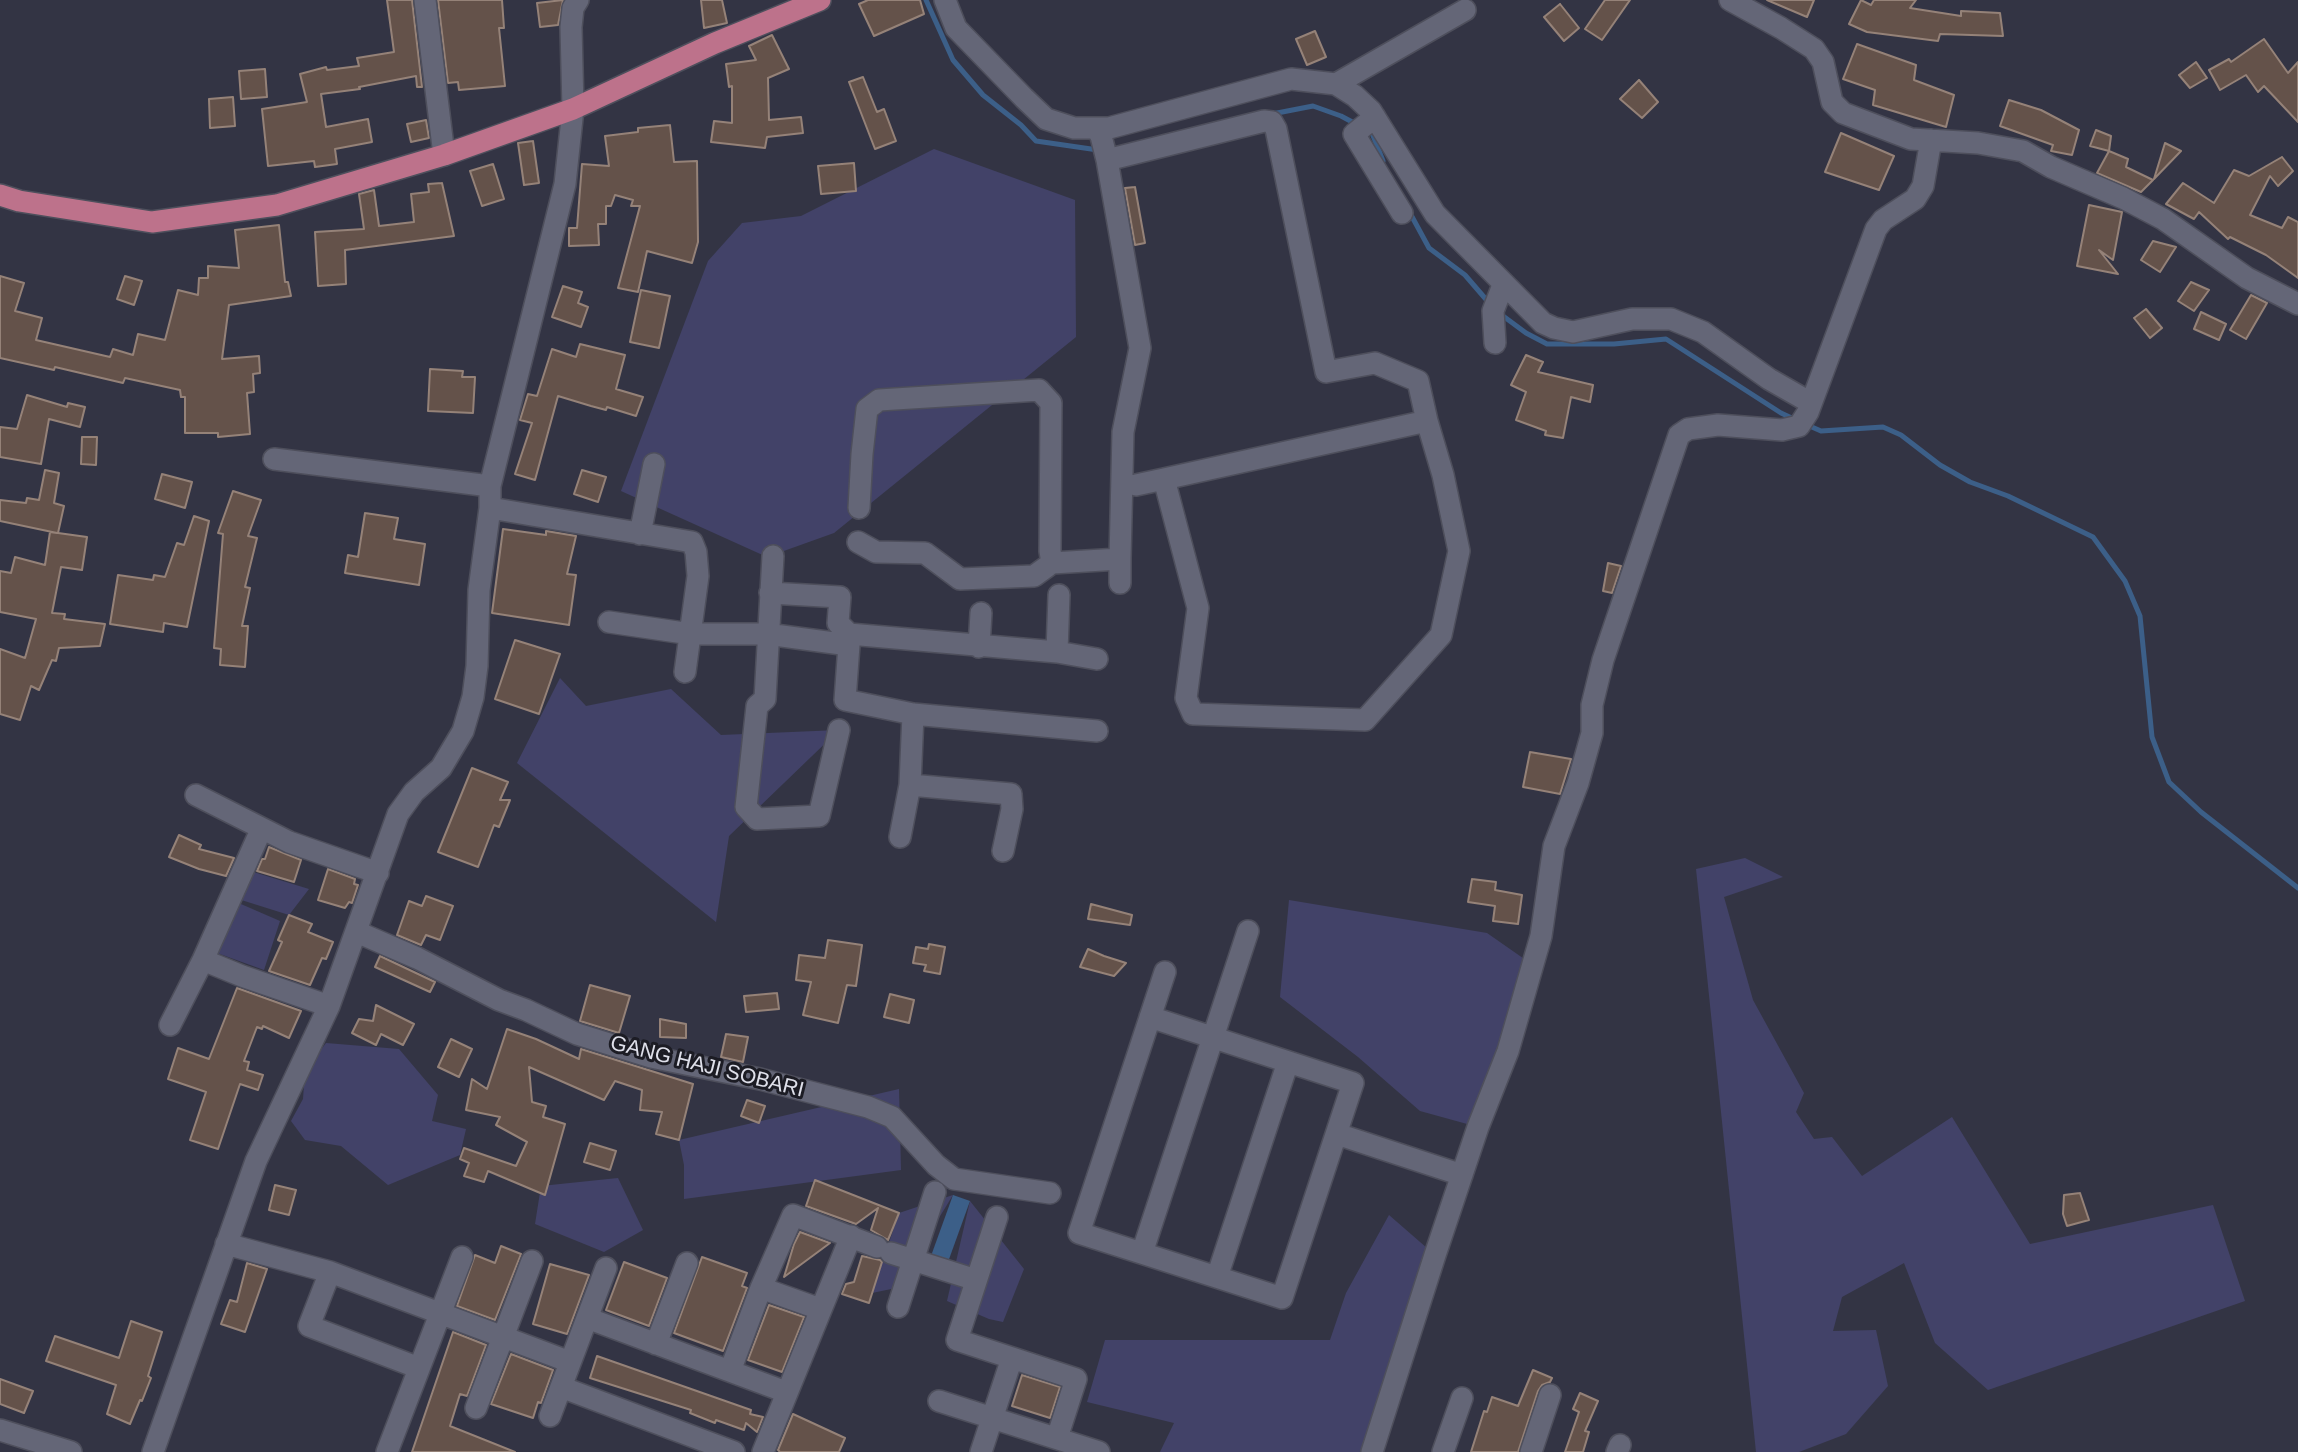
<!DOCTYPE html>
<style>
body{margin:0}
canvas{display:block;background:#333444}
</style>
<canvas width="2298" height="1452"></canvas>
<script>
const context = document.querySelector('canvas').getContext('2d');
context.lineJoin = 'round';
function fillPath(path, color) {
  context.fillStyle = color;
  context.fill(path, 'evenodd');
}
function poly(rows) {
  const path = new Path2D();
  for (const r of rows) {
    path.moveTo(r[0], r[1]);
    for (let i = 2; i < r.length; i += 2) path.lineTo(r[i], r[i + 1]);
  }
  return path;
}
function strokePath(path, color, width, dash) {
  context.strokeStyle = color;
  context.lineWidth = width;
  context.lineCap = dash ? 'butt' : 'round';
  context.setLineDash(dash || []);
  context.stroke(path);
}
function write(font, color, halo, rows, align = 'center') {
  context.font = font + ' Helvetica,sans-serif';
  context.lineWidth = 6;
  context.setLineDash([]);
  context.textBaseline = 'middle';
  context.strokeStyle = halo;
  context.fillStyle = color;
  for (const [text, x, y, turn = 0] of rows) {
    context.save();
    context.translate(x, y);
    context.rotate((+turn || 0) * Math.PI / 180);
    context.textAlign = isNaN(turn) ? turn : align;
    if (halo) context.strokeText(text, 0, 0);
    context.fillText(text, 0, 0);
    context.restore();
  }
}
const green = poly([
 [934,149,1075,200,1076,337,834,533,767,557,621,491,708,261,742,223,801,216],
 [560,678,586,706,671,689,721,735,839,730,729,836,716,922,517,763],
 [1745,858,1783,877,1724,897,1753,1000,1804,1093,1796,1112,1814,1139,1832,1137,1862,1176,1952,1117,2030,1244,2213,1205,2245,1301,1988,1390,1935,1343,1904,1263,1842,1297,1833,1331,1876,1330,1888,1386,1846,1434,1799,1452,1756,1452,1696,869],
 [250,871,309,889,289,915,235,898],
 [1289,900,1487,933,1530,963,1478,1127,1420,1111,1358,1057,1280,997],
 [234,901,280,921,264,970,217,953],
 [326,1043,399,1049,438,1095,432,1121,466,1129,460,1155,388,1185,341,1146,305,1140,291,1121,303,1099,305,1071],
 [899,1089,901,1170,684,1199,684,1165,679,1140],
 [618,1178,643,1230,604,1252,535,1224,541,1186],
 [953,1195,896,1288,872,1293,899,1213],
 [970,1201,1024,1269,1003,1322,989,1319,947,1301],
 [1389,1215,1435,1255,1372,1452,1160,1452,1174,1423,1087,1402,1105,1340,1330,1340,1346,1293]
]);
const water = poly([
 [953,1195,970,1201,948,1262,931,1256]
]);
const stream = poly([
 [926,0,953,60,983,95,1021,125,1036,141,1098,150],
 [1272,114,1313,106,1341,116,1356,124],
 [1367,130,1372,133,1383,161],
 [1410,213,1429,248,1465,275,1490,304],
 [1499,313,1526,333,1547,344,1614,344,1666,339,1781,413,1796,420],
 [1805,424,1821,431,1883,427,1901,435,1940,465,1970,482,2008,496,2093,537,2125,581,2140,616,2152,737,2169,782,2201,812,2298,888]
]);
const building = poly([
 [387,0,412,0,422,87,417,87,416,76,359,87,360,89,321,94,326,127,368,119,372,142,335,149,337,164,315,167,314,161,268,166,262,109,307,102,300,74,326,67,327,70,359,66,357,58,394,52,387,0],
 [438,0,502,0,504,28,499,28,505,86,459,90,458,82,448,83,438,0],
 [563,0,558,25,540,27,537,3,563,0],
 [701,0,722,0,727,23,704,28,701,0],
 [868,0,920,0,924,14,874,36,859,4,868,0],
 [1605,0,1630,0,1602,40,1585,29,1605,0],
 [1767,0,1814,0,1807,17,1767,0],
 [1861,0,1871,5,1874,0,1916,0,1910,8,1961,16,1961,11,2000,13,2003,36,1940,34,1938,41,1867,32,1849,24,1861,0],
 [1560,4,1579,28,1564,41,1544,17,1560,4],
 [1315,31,1326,57,1307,65,1296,39,1315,31],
 [772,35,789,69,768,78,769,120,801,117,803,133,767,137,765,148,711,142,714,121,732,123,732,86,729,87,726,64,756,60,749,46,772,35],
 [2264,39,2288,73,2298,62,2298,122,2264,86,2258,92,2246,75,2220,90,2209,70,2229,59,2231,62,2264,39],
 [1857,44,1916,65,1914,80,1954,95,1946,127,1873,105,1875,90,1843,79,1857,44],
 [2196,62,2207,78,2190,88,2179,75,2196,62],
 [265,69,267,97,241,99,239,71,265,69],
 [863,77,877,112,884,109,896,141,875,149,849,82,863,77],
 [1639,80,1658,102,1642,118,1620,99,1639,80],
 [233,97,235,126,210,128,209,99,233,97],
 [2009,100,2041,110,2079,130,2072,155,2051,151,2053,145,2000,126,2009,100],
 [426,120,429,138,411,142,407,124,426,120],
 [670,125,674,162,697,161,698,242,692,263,647,251,638,292,618,288,640,206,631,206,633,200,615,195,611,206,606,206,606,224,598,224,599,245,569,246,569,228,577,228,582,164,609,166,605,136,638,132,638,128,670,125],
 [2096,130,2111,136,2109,151,2090,146,2096,130],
 [1841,133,1894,156,1879,190,1825,172,1841,133],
 [533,141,539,183,524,185,518,143,533,141],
 [2165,143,2181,151,2154,179,2165,143],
 [2109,151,2128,159,2126,167,2153,180,2141,192,2097,173,2109,151],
 [2282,157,2293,171,2278,186,2270,176,2250,215,2282,228,2288,217,2298,222,2298,278,2266,255,2230,237,2228,239,2199,212,2194,219,2166,204,2183,183,2214,203,2234,170,2249,176,2282,157],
 [854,163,856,191,821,194,818,166,854,163],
 [493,164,504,199,482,206,470,171,493,164],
 [442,183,454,236,345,250,346,284,318,286,315,232,364,229,359,194,374,190,379,226,414,222,411,194,429,192,428,184,442,183],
 [1135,187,1145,243,1135,245,1125,188,1135,187],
 [2089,205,2122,212,2113,260,2099,250,2118,274,2077,266,2089,205],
 [279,225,285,282,288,282,291,296,229,305,222,359,259,356,260,373,253,374,254,392,247,393,250,434,218,437,218,433,185,433,185,397,181,397,180,390,125,378,123,383,55,367,54,370,0,358,0,276,24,283,15,311,42,318,36,340,110,357,113,349,133,355,138,334,165,340,178,290,198,295,199,278,208,278,208,266,239,268,235,230,279,225],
 [2153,241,2176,247,2160,272,2141,260,2153,241],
 [125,276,142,281,134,305,117,299,125,276],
 [2191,282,2209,290,2194,311,2178,301,2191,282],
 [563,286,582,292,578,303,588,307,581,327,552,317,563,286],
 [641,290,670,296,659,348,630,342,641,290],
 [2251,295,2267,303,2246,339,2230,330,2251,295],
 [2146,309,2162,328,2150,338,2134,318,2146,309],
 [2201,312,2226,324,2219,340,2194,329,2201,312],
 [580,344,625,355,616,389,643,397,636,416,607,407,606,410,591,406,558,396,535,480,515,474,532,423,520,420,528,394,537,396,552,349,576,357,580,344],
 [1526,355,1543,362,1538,372,1593,385,1590,402,1571,397,1563,438,1545,435,1546,431,1516,420,1526,392,1511,385,1526,355],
 [430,369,463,371,462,377,475,377,473,413,428,411,430,369],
 [27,395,67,407,68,403,85,407,80,427,49,419,41,464,0,457,0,427,17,429,27,395],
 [82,437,97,437,96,465,81,464,82,437],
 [45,470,59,473,54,503,64,506,58,533,87,537,82,570,61,567,52,613,65,614,64,619,105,624,100,646,59,648,56,661,52,660,39,690,31,686,20,720,0,714,0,649,25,658,36,619,0,612,0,571,11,573,15,557,45,565,50,532,57,533,0,521,0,500,26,503,27,498,39,500,45,470],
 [582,470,606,477,598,502,574,494,582,470],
 [162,474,192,482,185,508,155,499,162,474],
 [233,491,261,500,248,536,257,538,245,587,250,588,242,626,248,626,245,667,220,665,221,649,214,648,223,534,218,533,233,491],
 [365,513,398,518,394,539,425,544,419,585,345,573,348,555,358,557,365,513],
 [194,516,209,521,187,627,164,623,163,632,110,624,118,575,153,580,154,575,165,577,177,543,184,545,194,516],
 [503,529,546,535,546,531,576,536,567,574,576,575,569,625,492,613,503,529],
 [1608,563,1621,566,1612,593,1603,591,1608,563],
 [515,640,560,654,539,714,495,699,515,640],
 [1530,752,1571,759,1560,794,1523,787,1530,752],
 [472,768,508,782,500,800,510,800,499,827,494,825,478,867,438,852,472,768],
 [179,835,201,845,199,849,234,858,226,876,199,869,169,857,179,835],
 [269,847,301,860,294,882,257,871,262,859,265,859,269,847],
 [328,869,355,879,354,884,358,885,352,903,349,902,345,908,318,900,328,869],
 [1472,879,1496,882,1495,890,1522,895,1518,924,1493,921,1495,906,1468,902,1472,879],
 [426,896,453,906,440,940,426,935,421,945,397,935,409,901,422,906,426,896],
 [1091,904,1132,915,1130,925,1088,919,1091,904],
 [289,915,312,924,308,932,333,942,326,959,322,958,310,985,269,971,282,942,278,940,289,915],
 [828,940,862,945,856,986,847,985,838,1023,803,1015,811,982,796,980,799,955,825,958,828,940],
 [929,944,945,947,940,974,924,971,926,965,913,963,916,947,928,949,929,944],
 [1088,949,1104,956,1126,963,1114,976,1080,967,1088,949],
 [380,956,435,982,430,992,375,967,380,956],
 [590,985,630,996,619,1033,580,1021,590,985],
 [237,988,301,1011,289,1038,263,1026,262,1029,257,1027,244,1061,249,1062,247,1070,263,1075,258,1090,240,1084,218,1149,190,1140,206,1092,168,1079,178,1048,209,1059,237,988],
 [777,993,779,1009,746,1012,744,996,777,993],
 [890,994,914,1000,909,1023,884,1017,890,994],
 [376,1005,414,1024,403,1045,381,1034,376,1045,352,1033,359,1019,373,1021,376,1005],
 [660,1019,686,1024,686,1038,660,1037,660,1019],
 [507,1029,536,1039,579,1059,581,1049,693,1084,679,1140,656,1134,662,1112,640,1110,642,1090,615,1081,604,1100,529,1067,532,1102,546,1106,543,1117,565,1124,545,1195,488,1171,484,1182,464,1176,469,1163,460,1159,464,1148,516,1166,527,1142,496,1125,500,1117,466,1110,472,1079,487,1089,507,1029],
 [726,1034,748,1037,743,1062,721,1057,726,1034],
 [451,1039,472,1049,459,1077,438,1067,451,1039],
 [747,1100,765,1106,759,1123,741,1116,747,1100],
 [590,1143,616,1151,610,1170,584,1162,590,1143],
 [815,1180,899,1213,888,1240,871,1230,878,1208,856,1224,806,1206,815,1180],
 [275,1185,296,1190,289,1215,269,1210,275,1185],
 [2080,1193,2089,1220,2067,1226,2063,1214,2064,1195,2080,1193],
 [800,1232,830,1243,784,1277,794,1244,800,1232],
 [501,1246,521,1254,495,1320,457,1306,475,1255,495,1263,501,1246],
 [862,1256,880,1260,882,1262,869,1303,842,1294,846,1284,854,1282,862,1256],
 [702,1257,747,1273,742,1286,747,1288,723,1351,674,1333,702,1257],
 [624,1262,667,1278,649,1326,606,1310,624,1262],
 [247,1263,267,1269,245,1332,221,1324,230,1300,237,1302,247,1263],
 [550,1264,589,1275,567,1334,533,1324,550,1264],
 [769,1305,804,1317,782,1372,748,1360,769,1305],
 [131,1321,162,1332,148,1376,151,1378,142,1401,140,1400,130,1424,107,1414,116,1385,46,1361,55,1336,119,1358,131,1321],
 [453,1332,486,1345,467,1396,460,1394,450,1426,515,1452,412,1452,453,1332],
 [511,1354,553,1370,541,1403,538,1402,533,1418,491,1404,511,1354],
 [597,1356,751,1410,750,1414,763,1417,757,1432,746,1423,744,1430,716,1420,715,1423,690,1413,691,1410,590,1378,597,1356],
 [1533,1370,1552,1378,1550,1382,1542,1385,1538,1391,1518,1452,1471,1452,1484,1411,1487,1412,1492,1397,1518,1406,1533,1370],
 [1022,1375,1060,1387,1050,1418,1012,1406,1022,1375],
 [0,1379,33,1391,24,1413,0,1404,0,1379],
 [1580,1393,1598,1401,1585,1431,1589,1432,1583,1452,1565,1452,1579,1412,1573,1409,1580,1393],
 [793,1414,845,1438,839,1452,780,1452,778,1450,793,1414]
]);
const minor = poly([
 [425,0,444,155],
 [945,0,956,28,1024,98,1046,119,1074,128,1109,128,1291,79,1336,84,1355,96,1371,111,1435,214,1543,323,1554,328,1573,332,1632,319,1671,319,1703,332,1769,379,1811,403],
 [1730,0,1781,28,1814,49,1823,62,1832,102,1843,113,1911,139,1978,143,2023,151,2051,167,2123,198,2163,219,2247,278,2298,304],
 [1336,84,1465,10],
 [1375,117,1354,134,1402,213],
 [1107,160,1264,121,1272,122,1276,129,1326,372,1375,363,1418,381,1427,421,1164,479,1198,608,1186,698,1193,714,1365,720,1441,635,1459,551,1443,475,1427,421],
 [1495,343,1493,311,1503,285],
 [274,459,490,486],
 [1136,485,1164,479],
 [490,508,692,542,696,552,698,576,685,672],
 [859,508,862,454,867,409,879,400,1039,390,1051,403,1050,551,1052,563],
 [640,534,654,464],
 [858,542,876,552,925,553,960,579,1034,576,1052,563,1120,559,1123,432,1140,348,1107,160,1101,136,1096,128],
 [773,556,765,699,757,706,746,807,757,819,819,816,839,730],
 [1120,583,1120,559],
 [770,593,840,597,838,623,849,634,849,645],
 [609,622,691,634,767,634,849,645,845,700,913,714,1097,731],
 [849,634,1057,652,1097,659],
 [979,647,981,613],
 [1057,652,1059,595],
 [910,785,1011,794,1012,809,1003,851],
 [196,795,289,842,378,873],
 [900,837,910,785,913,714],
 [357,932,417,958,499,1000,526,1010,577,1034,651,1057,760,1079,868,1107,892,1117,936,1165,954,1179,1050,1193],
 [203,960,242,976,329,1006],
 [1150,1017,1353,1083,1282,1298,1079,1233,1165,972],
 [170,1025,203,960,261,830],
 [1337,1134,1462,1175],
 [997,1217,957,1340,1012,1358],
 [226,1244,330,1272,570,1362],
 [891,1253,976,1280],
 [1142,1253,1248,931],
 [330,1272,309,1326,419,1368],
 [1217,1277,1288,1062],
 [761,1288,820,1309],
 [898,1307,935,1192],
 [587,1318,786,1392],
 [656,1344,687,1263],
 [730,1371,761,1288,793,1215,877,1247],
 [561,1387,734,1452],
 [939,1401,1099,1452],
 [476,1408,532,1261],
 [550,1416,606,1268],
 [0,1430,71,1452],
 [153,1452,256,1161,329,1006,398,814,414,792,441,768,463,731,473,697,477,666,479,590,490,508,490,486,565,184,573,109,571,27,573,8,578,0],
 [387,1452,462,1257],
 [763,1452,851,1236],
 [981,1452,1012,1358,1076,1379,1057,1438],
 [1372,1452,1435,1255,1478,1127,1508,1051,1541,936,1554,846,1578,783,1592,733,1592,705,1603,660,1679,435,1688,429,1718,425,1782,430,1799,426,1808,412,1876,229,1883,220,1915,199,1923,186,1931,140],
 [1443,1452,1462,1398],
 [1531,1452,1550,1395],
 [1617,1452,1620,1445]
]);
const major = poly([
 [0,195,19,201,152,222,277,205,444,155,573,109,715,43,820,0]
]);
const streetNames = [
 ["GANG HAJI SOBARI",707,1067,14]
];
fillPath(green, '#424268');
fillPath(water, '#3c5f88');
strokePath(stream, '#3c5f88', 5);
fillPath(building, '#64524a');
strokePath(building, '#958278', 2);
strokePath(minor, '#4e4f5c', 24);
strokePath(major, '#4e4f5c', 24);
strokePath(minor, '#646677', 21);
strokePath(major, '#bd728b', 21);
write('21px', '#dfe0ea', '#1c1c24', streetNames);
</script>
